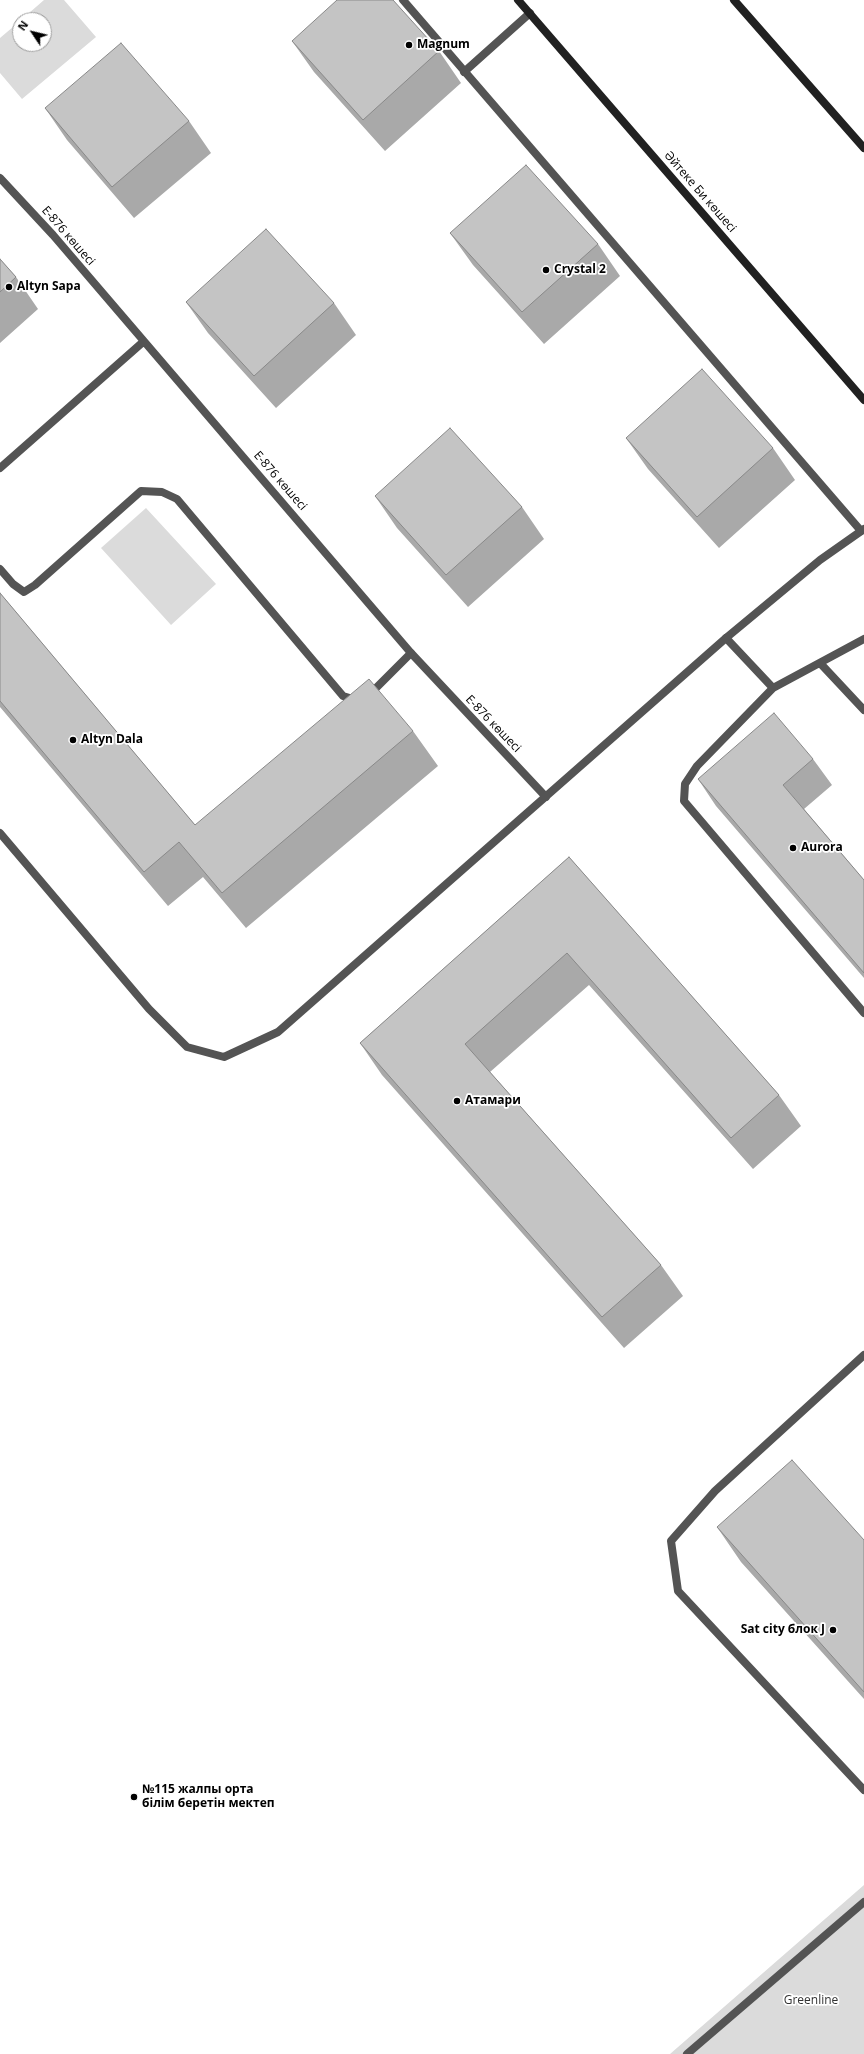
<!DOCTYPE html>
<meta charset="utf-8">
<style>
body{margin:0}
#map{position:relative;width:864px;height:2054px;overflow:hidden;background:#fff;font-family:"Open Sans",sans-serif}
canvas{display:block}
.north{position:absolute;left:12px;top:12px;width:40px;height:40px;box-sizing:border-box;background:#fff;border:1px solid #999;border-radius:50%;rotate:305deg;font-size:11px;font-weight:700;line-height:16px;text-align:center;color:#000}
.north::after{content:'';display:block;margin:auto;width:14px;height:18px;background:#000;clip-path:polygon(50% 0,100% 100%,50% 72%,0 100%)}
</style>
<div id="map">
<canvas width="864" height="2054"></canvas>
<div class="north">N</div>
</div>
<script>
const context = document.querySelector('canvas').getContext('2d');
context.lineJoin = 'round';
function fillPath(path, color) {
  context.fillStyle = color;
  context.fill(path, 'evenodd');
}
function poly(rows) {
  const path = new Path2D();
  for (const r of rows) {
    path.moveTo(r[0], r[1]);
    for (let i = 2; i < r.length; i += 2) path.lineTo(r[i], r[i + 1]);
  }
  return path;
}
function strokePath(path, color, width, dash) {
  context.strokeStyle = color;
  context.lineWidth = width;
  context.lineCap = dash ? 'butt' : 'round';
  context.setLineDash(dash || []);
  context.stroke(path);
}
function write(font, color, halo, rows, align = 'center') {
  context.font = font + ' "Open Sans",sans-serif';
  context.lineWidth = 3.5;
  context.setLineDash([]);
  context.textBaseline = 'middle';
  context.strokeStyle = halo;
  context.fillStyle = color;
  for (const [text, x, y, turn = 0] of rows) {
    context.save();
    context.translate(x, y);
    context.rotate((+turn || 0) * Math.PI / 180);
    context.textAlign = isNaN(turn) ? turn : align;
    if (halo) context.strokeText(text, 0, 0);
    context.fillText(text, 0, 0);
    context.restore();
  }
}
const green = poly([
 [44,0,64,0,96,37,22,99,0,73,0,38,20,21,20,44,44,44,44,20,21,20],
 [146,508,216,584,171,625,101,548],
 [864,1885,864,2054,670,2054]
]);
const lane = poly([
 [403,0,861,531],
 [464,72,530,13],
 [0,569,13,584,24,592,35,585,141,491,162,492,177,499,343,696,356,700],
 [726,638,773,688],
 [864,639,773,688,697,766,685,784,684,801,864,1013],
 [820,663,864,710],
 [369,695,411,653],
 [687,2054,864,1902]
]);
const street = poly([
 [0,178,53,235,411,653,546,797],
 [0,468,143,342],
 [0,833,149,1009,187,1047,224,1057,278,1032,726,638,820,560,864,529],
 [864,1355,715,1491,671,1541,678,1591,864,1790]
]);
const secondary = poly([
 [518,0,864,400],
 [734,0,864,148]
]);
const wall = poly([
 [292,41,439,51,461,83,385,151,314,72],
 [45,108,189,121,211,153,134,218,67,140],
 [450,233,598,244,620,276,544,344,473,265],
 [0,259,16,277,38,309,0,343],
 [186,302,334,303,356,335,276,408,208,333],
 [626,438,773,448,795,480,719,548,648,469],
 [375,496,522,507,544,539,468,607,397,528],
 [0,593,195,825,413,731,438,766,246,928,203,877,168,906,0,707],
 [813,759,832,785,804,809,864,880,864,978,716,806,698,779],
 [569,857,779,1095,801,1126,753,1169,589,985,490,1072,661,1265,683,1296,624,1348,382,1075,360,1043],
 [717,1527,864,1540,864,1699,741,1562]
]);
const building = poly([
 [337,0,393,0,439,51,363,120,292,41,337,0],
 [121,43,189,121,112,187,45,108,121,43],
 [526,165,598,244,522,312,450,233,526,165],
 [266,229,334,303,254,376,186,302,266,229],
 [0,259,16,277,0,292,0,259],
 [702,369,773,448,697,517,626,438,702,369],
 [450,428,522,507,446,575,375,496,450,428],
 [0,593,195,825,369,679,413,731,222,893,179,842,144,872,0,701,0,593],
 [774,713,813,759,783,785,864,880,864,973,698,779,774,713],
 [569,857,779,1095,731,1138,567,953,465,1044,661,1265,602,1317,360,1043,569,857],
 [792,1460,864,1540,864,1692,717,1527,792,1460]
]);
const markers = [
 [409,45,4,"#000"],
 [546,270,4,"#000"],
 [9,287,4,"#000"],
 [73,740,4,"#000"],
 [793,848,4,"#000"],
 [457,1101,4,"#000"],
 [833,1630,4,"#000"],
 [134,1797,4,"#000"]
];
const poiNames = [
 ["Magnum",417,45],
 ["Crystal 2",554,270],
 ["Altyn Sapa",17,287],
 ["Altyn Dala",81,740],
 ["Aurora",801,848],
 ["Атамари",465,1101],
 ["Sat city блок J",825,1630,"right"],
 ["№115 жалпы орта",142,1790],
 ["білім беретін мектеп",142,1804]
];
const streetNames = [
 ["Әйтеке Би көшесі",700,192,49],
 ["Е-876 көшесі",68,236,49],
 ["Е-876 көшесі",280,481,49],
 ["Е-876 көшесі",493,724,46]
];
const parkNames = [
 ["Greenline",811,2001]
];
fillPath(green, '#dbdbdb');
strokePath(lane, '#545454', 8);
strokePath(street, '#545454', 8);
strokePath(secondary, '#212121', 8);
fillPath(wall, '#a9a9a9');
fillPath(building, '#c4c4c4');
strokePath(building, '#898989', 1);
for (const [x, y, r, color] of markers) {
  const dot = new Path2D();
  dot.arc(x, y, r, 0, 2 * Math.PI);
  context.fillStyle = color;
  context.fill(dot);
  strokePath(dot, '#fff', 1.5);
}
write('bold 12px', '#000', '#fff', poiNames, 'left');
write('12px', '#000', '#fff', streetNames);
write('12px', '#323232', '#fff', parkNames);
</script>
